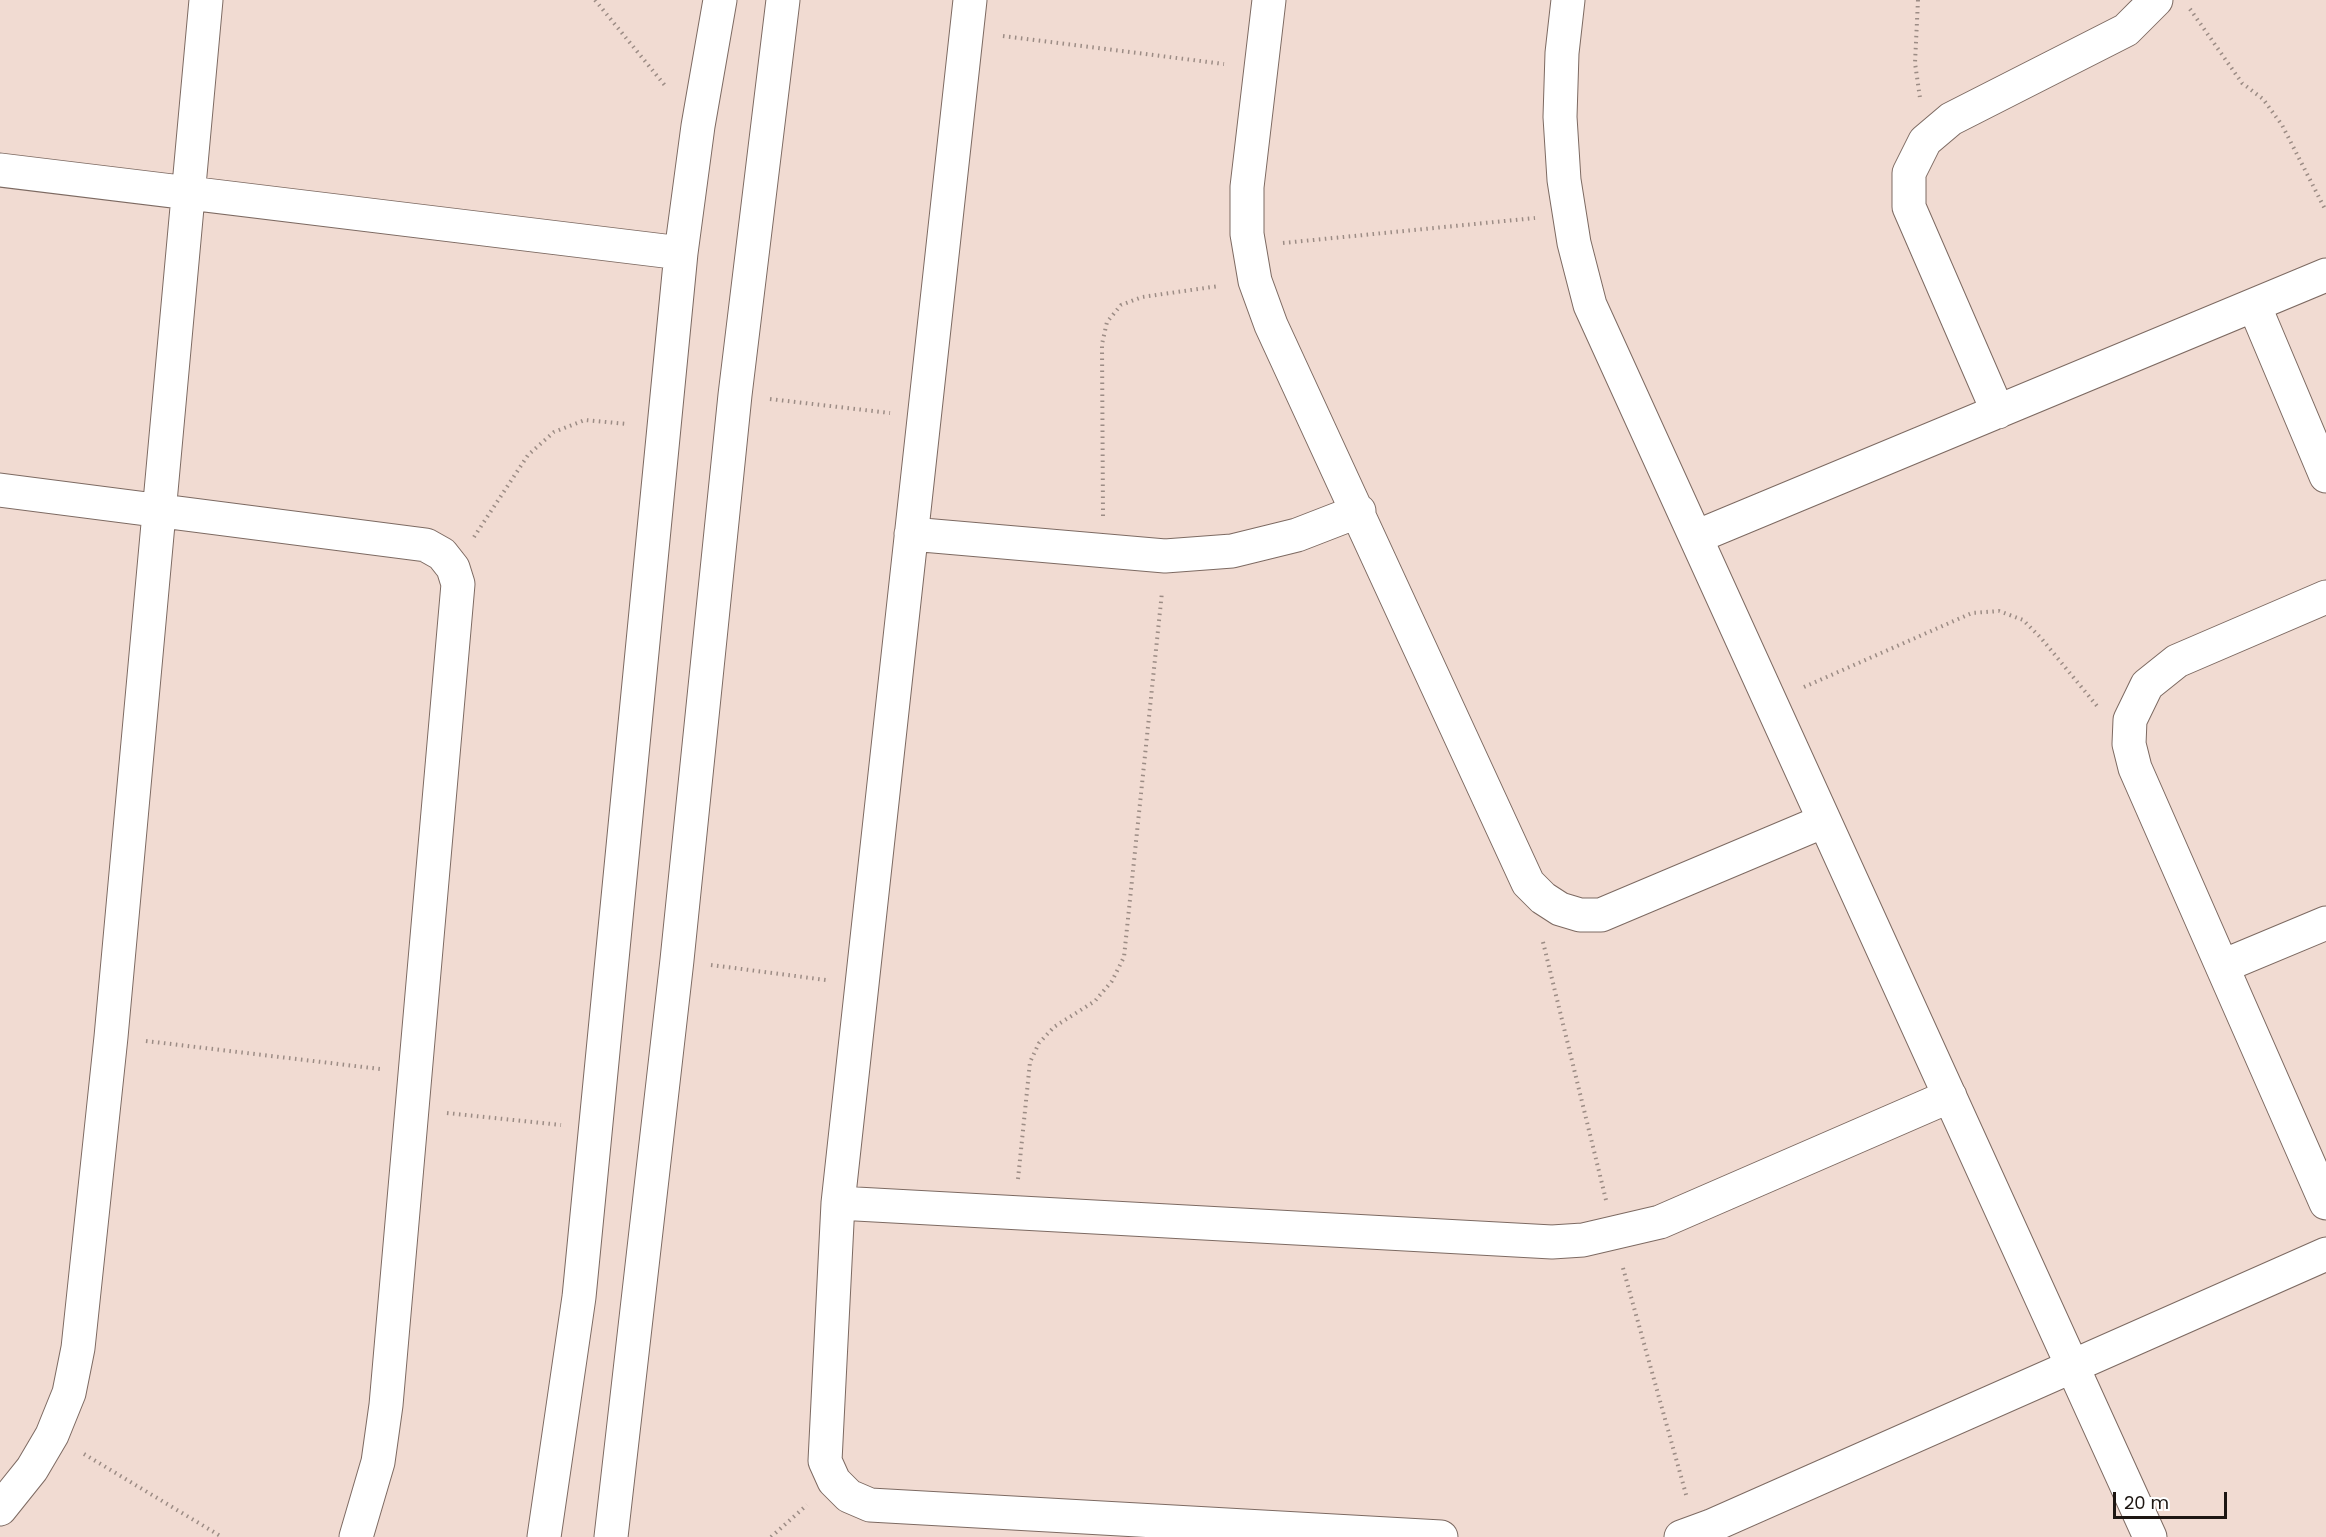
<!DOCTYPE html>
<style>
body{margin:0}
#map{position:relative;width:2326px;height:1537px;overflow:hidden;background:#f1dbd2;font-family:Poppins,sans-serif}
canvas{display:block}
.scale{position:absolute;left:2113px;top:1492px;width:114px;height:27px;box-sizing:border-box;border:3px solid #1d1612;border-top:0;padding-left:8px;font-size:18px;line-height:21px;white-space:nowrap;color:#1d1612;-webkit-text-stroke:4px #fff;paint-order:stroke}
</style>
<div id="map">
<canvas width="2326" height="1537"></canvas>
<div class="scale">20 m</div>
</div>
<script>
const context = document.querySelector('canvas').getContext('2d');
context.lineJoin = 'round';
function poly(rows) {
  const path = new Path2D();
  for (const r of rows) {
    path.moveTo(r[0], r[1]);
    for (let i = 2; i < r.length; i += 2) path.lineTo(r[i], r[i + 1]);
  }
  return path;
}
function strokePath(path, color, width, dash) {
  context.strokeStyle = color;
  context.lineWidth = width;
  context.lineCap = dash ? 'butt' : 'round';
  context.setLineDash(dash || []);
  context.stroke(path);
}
const path = poly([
 [595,0,667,88],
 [1918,0,1915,63,1920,98],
 [2190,9,2242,83,2263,99,2282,125,2326,211],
 [1003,36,1224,64],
 [1283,243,1535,218],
 [770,399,890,413],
 [1103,516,1102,344,1107,322,1121,305,1142,297,1219,286],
 [474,537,528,455,554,432,585,420,627,424],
 [1804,687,1972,613,1999,611,2023,620,2041,638,2097,706],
 [1543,942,1606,1200],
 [711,965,826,980],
 [146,1041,380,1069],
 [447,1113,561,1125],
 [1018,1179,1030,1062,1039,1043,1054,1027,1095,1001,1112,981,1124,957,1162,592],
 [1623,1268,1687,1498],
 [84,1454,222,1537],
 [771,1537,807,1505]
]);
const minor = poly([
 [970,0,838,1203,825,1461,834,1481,849,1496,870,1505,1441,1537],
 [1269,0,1247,187,1247,234,1255,281,1271,325,1528,883,1543,898,1560,909,1580,915,1601,915,1824,821],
 [1568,0,1562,53,1560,117,1564,180,1574,243,1590,305,2150,1537],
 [0,170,681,253],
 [2254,305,2326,476],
 [1998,412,1909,207,1909,173,1925,141,1951,119,2126,30,2156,0],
 [0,490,426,545,442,554,453,568,458,584,386,1405,378,1462,356,1537],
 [911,534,1165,556,1232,551,1297,535,1359,511],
 [1696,537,2326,275],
 [2326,597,2177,661,2147,685,2130,720,2129,744,2135,768,2326,1203],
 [2223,966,2326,923],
 [838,1203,1552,1242,1583,1240,1660,1222,1950,1096],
 [0,1509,32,1469,52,1435,69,1393,78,1348,111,1037,206,0],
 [544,1537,579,1297,681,253,698,126,720,0],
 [611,1537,677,960,735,395,783,0],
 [1681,1537,1711,1526,2326,1254]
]);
strokePath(minor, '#7d6a62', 35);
strokePath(path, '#9c8c85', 4, [1.5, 4.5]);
strokePath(minor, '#fff', 33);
</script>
